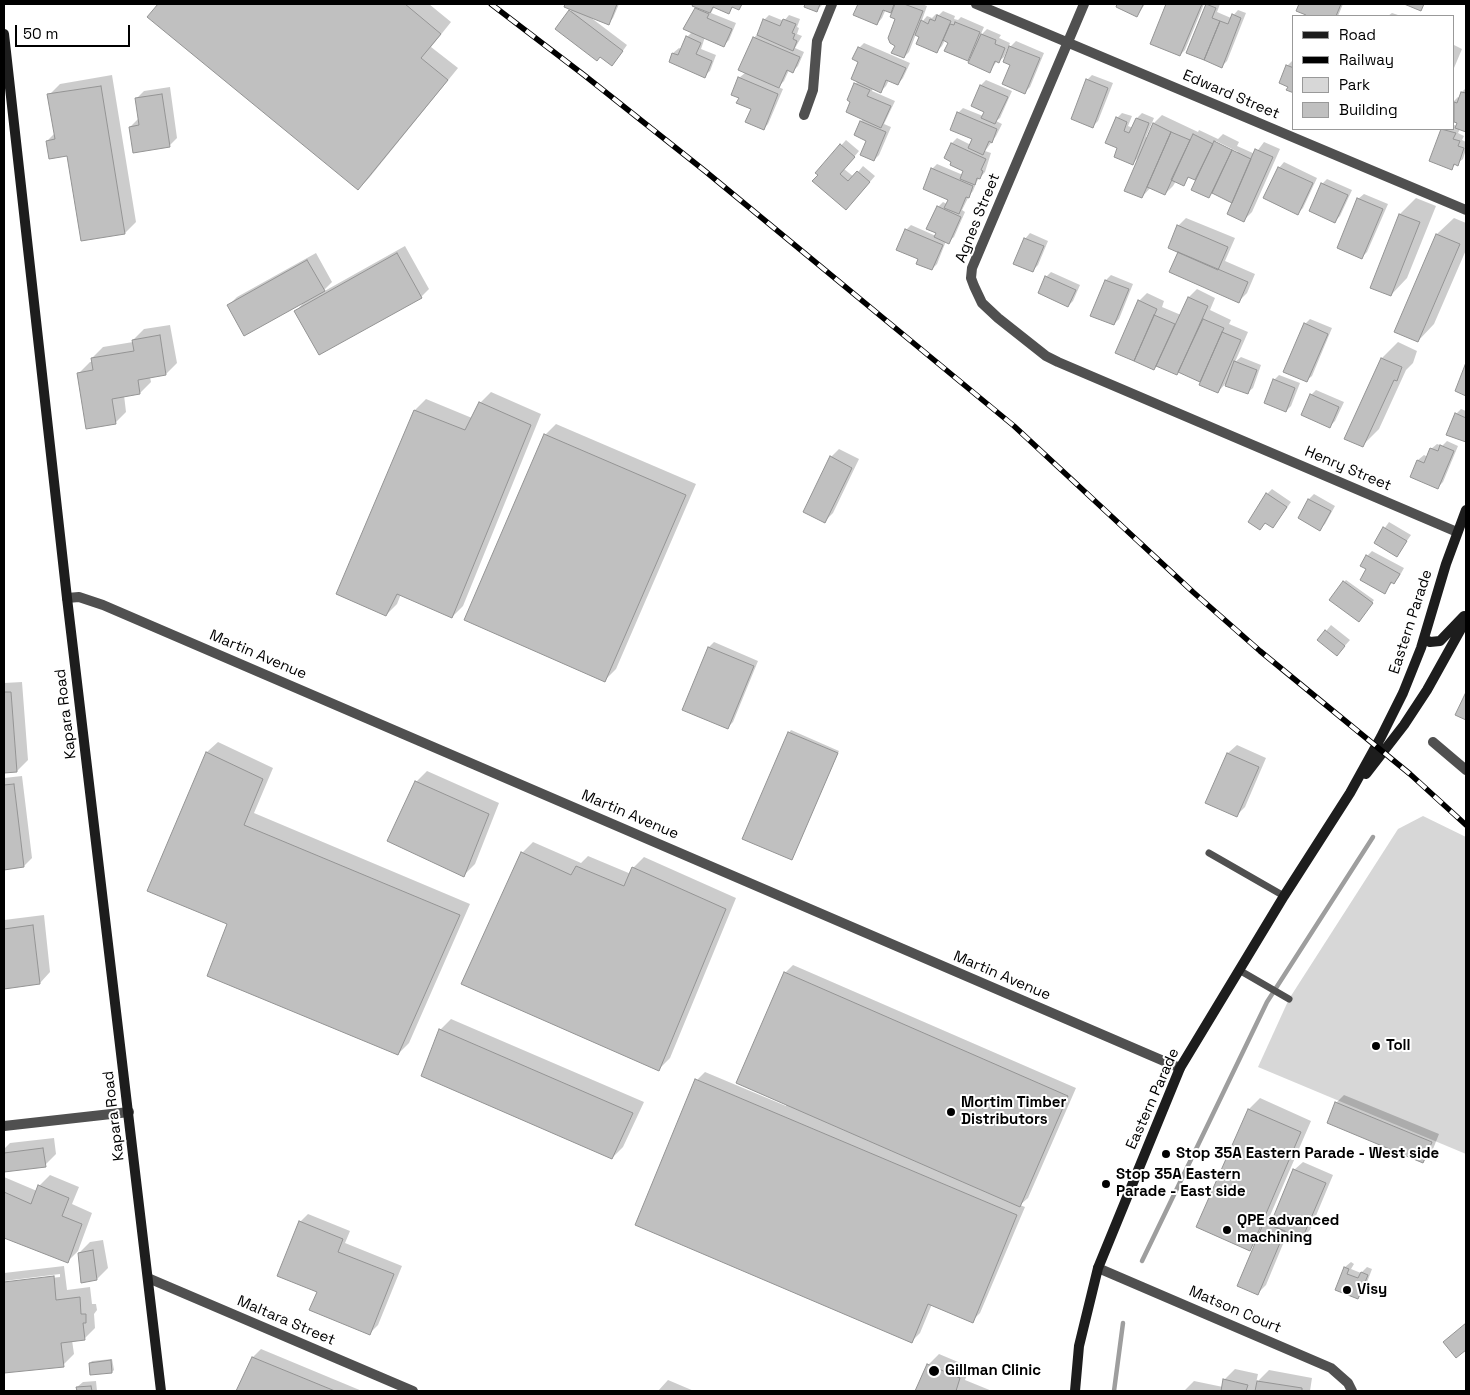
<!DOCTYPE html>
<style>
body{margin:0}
#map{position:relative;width:1470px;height:1395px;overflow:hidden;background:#fff;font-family:"Space Grotesk",sans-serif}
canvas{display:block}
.frame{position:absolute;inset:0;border:5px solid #000;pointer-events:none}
.legend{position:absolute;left:1292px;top:15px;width:162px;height:115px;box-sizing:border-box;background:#fff;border:1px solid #999;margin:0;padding:6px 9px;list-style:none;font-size:15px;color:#000}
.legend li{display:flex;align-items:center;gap:10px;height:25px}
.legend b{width:25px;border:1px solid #999}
.scale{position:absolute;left:15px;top:25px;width:115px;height:22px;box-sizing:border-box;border:2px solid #000;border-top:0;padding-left:6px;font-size:15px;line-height:18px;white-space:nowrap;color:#000;-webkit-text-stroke:4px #fff;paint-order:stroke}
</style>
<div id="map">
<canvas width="1470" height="1395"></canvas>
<div class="frame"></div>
<ul class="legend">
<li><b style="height:6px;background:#1d1d1d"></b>Road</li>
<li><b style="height:6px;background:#000"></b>Railway</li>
<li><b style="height:14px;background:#d7d7d7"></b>Park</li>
<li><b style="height:14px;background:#c0c0c0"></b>Building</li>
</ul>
<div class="scale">50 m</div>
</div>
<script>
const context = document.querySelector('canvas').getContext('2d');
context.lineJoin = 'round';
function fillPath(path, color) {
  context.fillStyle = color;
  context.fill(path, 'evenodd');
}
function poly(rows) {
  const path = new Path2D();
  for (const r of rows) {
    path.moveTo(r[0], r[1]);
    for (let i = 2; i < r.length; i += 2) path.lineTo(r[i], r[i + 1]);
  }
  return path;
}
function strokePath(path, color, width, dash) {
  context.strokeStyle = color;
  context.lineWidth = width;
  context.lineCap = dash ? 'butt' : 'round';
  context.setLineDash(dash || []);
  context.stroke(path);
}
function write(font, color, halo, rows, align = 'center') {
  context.font = font + ' "Space Grotesk",sans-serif';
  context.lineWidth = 4;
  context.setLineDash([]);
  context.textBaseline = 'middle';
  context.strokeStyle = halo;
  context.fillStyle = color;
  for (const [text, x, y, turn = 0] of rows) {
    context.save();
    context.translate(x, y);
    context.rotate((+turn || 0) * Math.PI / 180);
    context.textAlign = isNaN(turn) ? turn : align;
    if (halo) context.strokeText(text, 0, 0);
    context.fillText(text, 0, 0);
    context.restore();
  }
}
const green = poly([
 [1423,816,1466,837,1466,1154,1258,1067,1289,999,1398,829]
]);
const shadow = poly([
 [159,4,429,4,451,22,431,47,458,68,369,178,358,189,148,17],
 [567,4,619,4,613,18,608,24,590,17,627,45,617,59,557,29,572,9,566,6],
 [695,4,743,4,739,8,733,7,728,12,715,7,713,9,711,13,736,23,729,40,724,45,705,37,701,49,716,55,710,71,704,76,670,61,673,53,679,48,681,49,687,37,692,32,696,9,698,7,694,5],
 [806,4,823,4,816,11,805,6],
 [859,4,922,4,927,6,921,23,927,16,932,18,936,14,939,15,943,11,955,16,954,19,958,20,961,17,984,27,980,36,987,29,1001,35,999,38,1010,43,1004,57,998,62,997,61,990,71,974,53,967,60,950,42,945,40,942,46,936,52,920,36,916,34,909,52,904,57,896,45,896,5,890,11,886,9,882,18,877,24,855,15],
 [1118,4,1145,4,1137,16,1117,6],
 [1168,4,1204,4,1185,50,1180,55,1152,43],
 [1208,4,1220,4,1217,12,1231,18,1238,10,1246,13,1227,61,1222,66,1207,5],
 [1301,4,1343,4,1338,16,1306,16,1307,14,1298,10],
 [1392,13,1401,16,1388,16],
 [769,15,784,21,789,15,800,19,797,27,799,28,797,34,802,36,795,48,804,52,798,66,793,71,789,70,784,81,778,87,783,89,768,124,763,129,752,108,740,97,739,78,746,72,754,38,759,32,764,20],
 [1016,41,1044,53,1030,87,1025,92,1011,65,1010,47],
 [864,43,910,63,903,78,898,84,889,80,886,86,881,91,873,88,872,91,895,101,884,124,891,127,879,155,874,160,861,121,863,119,855,84,858,81,859,48],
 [1454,45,1462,49,1454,68],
 [1293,60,1294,61,1294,91,1289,86,1281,82,1287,66],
 [112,75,136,222,125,233,82,240,68,154,47,141,55,133,49,95,60,84],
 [1092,75,1113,83,1098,121,1093,126,1087,80],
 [986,80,1012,91,1000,118,996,121,1002,124,996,136,985,151,991,153,985,172,977,181,973,191,969,196,962,210,965,212,954,237,948,242,946,241,937,264,932,269,919,258,906,230,911,225,936,236,938,207,943,202,947,204,949,199,932,169,937,164,963,175,965,171,952,143,957,138,971,145,974,139,958,113,963,108,983,116,986,111,981,85],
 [170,87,177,138,169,146,130,127,139,118,136,99,144,91],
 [1466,88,1466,131,1460,129,1458,133,1464,136,1462,140,1466,142,1466,149,1463,159,1451,168,1430,160,1442,129,1454,129,1454,125,1457,126,1458,122,1454,121,1454,101,1458,97,1460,98,1462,92],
 [1122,113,1132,116,1128,126,1133,128,1137,118,1142,113,1154,118,1146,137,1148,138,1154,123,1162,115,1198,132,1199,130,1218,139,1223,134,1239,142,1237,146,1255,154,1264,142,1280,149,1252,212,1244,220,1233,202,1213,193,1208,197,1200,173,1195,178,1190,176,1183,184,1176,181,1173,186,1165,194,1151,187,1142,197,1141,155,1132,164,1119,147,1117,118],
 [1216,141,1238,152,1237,154,1216,144],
 [846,140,859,151,844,169,854,177,863,166,875,176,851,204,817,173],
 [1284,162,1317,178,1303,208,1298,213,1279,168],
 [1327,179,1352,190,1340,216,1335,221,1322,184],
 [1364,194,1388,204,1367,252,1362,257,1358,199],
 [1416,198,1436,206,1407,278,1391,295,1400,214],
 [1186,218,1235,238,1225,261,1255,274,1247,293,1239,301,1180,251,1178,226],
 [1454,218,1466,223,1466,250,1434,324,1418,341,1396,331,1437,234],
 [1030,233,1048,241,1038,265,1033,270,1025,239],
 [405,246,429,289,421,297,296,311,306,300,229,305,237,297,316,253,332,282,321,293],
 [1051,272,1080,285,1073,301,1068,306,1046,277],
 [1111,275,1133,284,1119,319,1114,324,1106,280],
 [1197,289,1215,298,1210,310,1231,320,1229,324,1248,332,1235,362,1241,357,1261,365,1253,388,1247,393,1225,384,1218,392,1202,381,1179,371,1158,365,1154,369,1139,301,1147,293,1164,301,1162,307,1181,315,1189,297],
 [1310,319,1332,328,1312,376,1306,381,1305,324],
 [170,325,177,363,166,374,150,377,151,382,140,393,124,395,126,412,115,423,79,373,90,362,92,362,92,358,103,347,133,342,133,340,144,329],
 [1398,342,1417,351,1413,363,1406,370,1379,429,1363,445,1382,358],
 [1279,375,1300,383,1291,406,1286,411,1274,380],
 [1316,390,1344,402,1335,421,1330,426,1311,395],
 [491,392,541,414,463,606,452,617,401,594,397,604,386,615,338,593,415,410,426,399,472,418,480,403],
 [1461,409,1466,411,1466,441,1448,434,1456,414],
 [556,424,696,484,616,669,605,680,545,435],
 [1447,441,1458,446,1443,482,1437,488,1411,476,1418,460,1424,455,1428,457,1431,449,1437,444,1442,446],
 [839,449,859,459,833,513,825,521,831,457],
 [1272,489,1291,502,1273,527,1266,522,1260,529,1267,494],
 [1314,494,1335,506,1325,524,1320,529,1299,518,1309,499],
 [1389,522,1411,535,1397,555,1375,542],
 [1372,551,1404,568,1399,577,1394,583,1393,582,1384,592,1367,569,1367,556],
 [1346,580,1374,600,1361,618,1344,582],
 [1331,625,1350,640,1342,649,1319,640],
 [714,642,758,661,733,722,728,727,709,647],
 [22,682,28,760,17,771,4,772,4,683],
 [791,730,839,751,792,859,789,733],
 [218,742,273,768,254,813,470,904,409,1043,398,1054,229,924,207,752],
 [1237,745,1266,758,1245,807,1237,815,1207,802,1228,753],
 [427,771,499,803,475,864,464,875,416,782],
 [22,776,32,858,24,866,4,868,4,778],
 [533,842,581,863,588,856,631,874,633,868,644,857,736,898,670,1058,659,1069,522,853],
 [44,915,50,972,40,983,4,988,4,920],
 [793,965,1076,1088,1028,1198,1020,1205,1025,1207,980,1313,972,1321,932,1304,920,1333,912,1341,697,1080,705,1072,786,1106,785,973],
 [451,1019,644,1102,623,1147,612,1158,440,1030],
 [1344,1095,1439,1134,1431,1154,1423,1162,1336,1103],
 [1260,1098,1311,1121,1269,1218,1273,1215,1275,1215,1294,1170,1303,1162,1333,1175,1310,1230,1302,1238,1288,1232,1266,1285,1258,1293,1257,1242,1250,1249,1198,1227,1249,1109],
 [54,1138,56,1154,45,1165,4,1171,4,1149,10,1143],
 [50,1175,79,1187,72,1204,92,1213,78,1251,67,1262,4,1237,4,1177,37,1191,39,1186],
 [308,1214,350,1231,345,1243,402,1266,378,1325,370,1333,318,1291,300,1222],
 [103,1240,108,1268,97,1279,79,1253,90,1242],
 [1351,1262,1354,1264,1351,1269,1361,1273,1367,1267,1372,1269,1363,1293,1358,1298,1337,1289,1345,1267],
 [64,1266,67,1290,90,1287,92,1304,96,1304,97,1310,94,1314,95,1328,84,1339,72,1340,74,1354,63,1365,4,1372,4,1283,60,1277,60,1274,4,1281,4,1273],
 [261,1349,362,1391,237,1391,253,1357],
 [939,1354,970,1367,965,1380,992,1391,917,1391,928,1365],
 [112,1359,114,1370,112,1372,90,1363,92,1361],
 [1235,1369,1258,1374,1256,1383,1269,1370,1312,1378,1310,1391,1184,1391,1194,1381,1223,1387,1224,1380],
 [668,1380,694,1391,658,1391],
 [96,1381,97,1391,78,1391,77,1387,83,1382]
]);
const stream = poly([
 [1142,1261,1267,1002,1373,837],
 [1114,1391,1123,1323]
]);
const building = poly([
 [158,4,405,4,441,34,421,58,448,80,358,190,147,17,158,4],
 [565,4,617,4,609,25,564,7,565,4],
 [693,4,742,4,739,10,732,7,729,14,713,7,710,13,692,6,693,4],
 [805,4,820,4,817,12,804,7,805,4],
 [858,4,894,4,891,13,883,10,877,25,853,15,858,4],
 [895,4,904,4,923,11,904,58,891,53,895,46,890,43,888,38,895,19,890,17,895,4],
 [1117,4,1140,4,1143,5,1137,17,1116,7,1117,4],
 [1166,4,1202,4,1180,56,1150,44,1166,4],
 [1206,4,1216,8,1212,18,1220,21,1204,60,1186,53,1206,4],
 [1299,4,1341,4,1336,16,1305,16,1306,15,1296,11,1299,4],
 [1404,4,1424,4,1421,11,1404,4],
 [695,8,709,14,707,18,732,29,724,47,683,29,695,8],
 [569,10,623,51,612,66,600,57,597,61,555,29,569,10],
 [1232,14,1241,18,1222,68,1204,60,1220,21,1228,24,1232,14],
 [937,15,951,21,937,53,916,44,919,37,915,35,921,20,928,24,930,19,935,21,937,15],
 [763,19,780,26,783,19,796,24,792,33,795,34,793,39,797,41,793,51,757,35,763,19],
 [955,22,980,32,968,61,944,51,948,43,943,40,950,24,954,25,955,22],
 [981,34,996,40,995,44,1005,48,999,63,995,61,990,73,968,63,981,34],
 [686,36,701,43,696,54,712,61,705,78,669,62,672,53,678,55,686,36],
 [753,37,800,57,793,73,787,70,779,88,738,70,753,37],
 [1009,46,1040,58,1025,94,1002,84,1010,65,1003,62,1009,46],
 [858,47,906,68,898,85,886,80,881,93,851,79,858,62,852,59,858,47],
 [1286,65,1294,68,1294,93,1286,90,1288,87,1279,83,1286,65],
 [738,77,778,94,764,130,745,122,751,109,736,103,739,98,731,95,738,77],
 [1086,79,1108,88,1093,128,1071,119,1086,79],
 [854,83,870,90,867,96,891,106,881,128,846,112,850,102,847,100,854,83],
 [980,85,1008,97,995,124,981,118,984,112,971,106,980,85],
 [101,86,125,234,81,241,67,156,49,159,46,141,55,139,47,94,101,86],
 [1461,92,1466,93,1466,132,1455,128,1457,123,1454,122,1454,102,1457,103,1461,92],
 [162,94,170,147,133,153,129,127,139,125,135,98,162,94],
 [957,112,997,129,992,143,989,141,983,155,968,148,972,139,950,130,957,112],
 [1116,117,1127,122,1124,131,1129,133,1136,118,1149,123,1133,165,1114,157,1117,148,1105,143,1116,117],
 [860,121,886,132,874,161,860,155,866,141,854,135,860,121],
 [1153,123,1171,132,1142,198,1124,191,1153,123],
 [1441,129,1456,133,1453,139,1460,141,1458,146,1464,148,1458,166,1454,164,1452,170,1429,161,1441,129],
 [1171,132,1190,140,1165,195,1147,187,1171,132],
 [1193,134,1213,144,1195,180,1188,177,1184,186,1171,180,1193,134],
 [1214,141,1232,150,1209,198,1191,190,1214,141],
 [951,143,986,159,981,170,983,171,980,179,977,178,975,185,960,179,963,171,950,165,951,162,944,158,951,143],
 [840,144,855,157,840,174,848,181,857,171,870,182,846,210,812,181,818,175,815,173,840,144],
 [1255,149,1273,157,1244,222,1227,214,1255,149],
 [1232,150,1251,159,1232,203,1212,193,1232,150],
 [1278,167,1313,183,1298,215,1263,198,1278,167],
 [931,168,973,186,969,198,966,197,959,214,944,208,948,200,923,189,931,168],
 [1321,183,1348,195,1335,223,1309,211,1321,183],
 [1357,198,1383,209,1362,259,1337,248,1357,198],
 [937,206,961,217,949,244,934,237,936,233,926,229,937,206],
 [1399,214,1420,222,1391,296,1370,288,1399,214],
 [1177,225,1228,247,1218,270,1168,248,1177,225],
 [905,229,943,245,932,270,916,264,918,259,896,250,905,229],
 [1436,234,1460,244,1418,342,1394,332,1436,234],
 [1024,238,1044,246,1033,272,1013,264,1024,238],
 [1178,252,1248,282,1239,303,1169,272,1178,252],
 [397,253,422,298,319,355,294,311,397,253],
 [307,260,325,291,244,336,227,305,307,260],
 [1045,276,1076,290,1068,307,1038,293,1045,276],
 [1105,280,1129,289,1114,325,1090,316,1105,280],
 [1188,297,1208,306,1177,375,1156,366,1188,297],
 [1138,300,1157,309,1134,361,1115,353,1138,300],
 [1154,315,1175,324,1154,370,1134,361,1154,315],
 [1203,319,1224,328,1200,382,1178,372,1203,319],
 [1304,323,1328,334,1307,382,1283,372,1304,323],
 [1222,332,1241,340,1218,393,1199,385,1222,332],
 [160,335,166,375,138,380,140,394,112,399,116,424,86,429,77,373,93,370,91,358,134,351,132,340,160,335],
 [1381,358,1402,367,1397,381,1394,380,1363,447,1344,439,1381,358],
 [1234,361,1257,370,1248,394,1225,386,1234,361],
 [1465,365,1466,366,1466,396,1455,391,1465,365],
 [1273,379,1295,388,1286,412,1264,403,1273,379],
 [1310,394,1339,407,1330,428,1301,415,1310,394],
 [479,402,531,425,452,618,397,594,386,616,336,594,414,410,465,430,479,402],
 [1455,413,1466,418,1466,442,1446,435,1455,413],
 [544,434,686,495,605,682,464,620,544,434],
 [1440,445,1454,451,1438,489,1410,477,1417,460,1424,463,1430,448,1438,451,1440,445],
 [830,456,852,468,825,523,803,512,830,456],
 [1266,493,1287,507,1273,528,1265,523,1260,530,1248,522,1266,493],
 [1308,499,1331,511,1320,531,1298,518,1308,499],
 [1383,527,1407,541,1397,557,1374,543,1383,527],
 [1366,555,1400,574,1394,584,1391,582,1385,594,1360,580,1366,569,1360,566,1366,555],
 [1343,581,1373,603,1359,622,1329,600,1343,581],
 [1325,630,1345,646,1337,656,1317,640,1325,630],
 [708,647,754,666,728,729,682,710,708,647],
 [4,692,11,692,17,772,4,773,4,692],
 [1466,692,1466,720,1455,715,1466,692],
 [788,732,838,753,792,860,742,839,788,732],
 [206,752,263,779,244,825,460,915,398,1055,207,976,227,924,147,891,206,752],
 [1227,753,1259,767,1237,817,1205,803,1227,753],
 [415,781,489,814,464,877,387,841,415,781],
 [14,784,24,867,4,870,4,785,14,784],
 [521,852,571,875,576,866,624,886,632,867,726,909,659,1071,461,984,521,852],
 [33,925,40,984,4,989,4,929,33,925],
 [784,972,1068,1096,1020,1207,736,1083,784,972],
 [439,1029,633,1113,612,1159,421,1076,439,1029],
 [695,1079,1017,1215,973,1323,928,1304,912,1343,635,1225,695,1079],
 [1335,1102,1432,1142,1423,1163,1327,1123,1335,1102],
 [1248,1109,1301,1132,1250,1251,1196,1227,1248,1109],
 [43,1148,46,1167,4,1172,4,1153,43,1148],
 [1293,1169,1326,1183,1302,1239,1270,1225,1293,1169],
 [38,1185,69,1198,62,1216,82,1224,68,1263,4,1238,4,1192,31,1204,38,1185],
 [299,1221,343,1239,338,1252,394,1274,370,1335,309,1310,317,1292,277,1276,299,1221],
 [1264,1222,1285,1231,1258,1295,1237,1286,1264,1222],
 [93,1250,97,1280,81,1283,78,1253,93,1250],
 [1344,1267,1349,1269,1347,1274,1358,1278,1361,1272,1368,1275,1358,1299,1335,1290,1344,1267],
 [54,1276,56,1300,80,1297,81,1314,86,1314,86,1323,83,1323,85,1340,61,1343,64,1367,4,1373,4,1282,54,1276],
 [1466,1323,1466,1350,1456,1358,1443,1342,1466,1323],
 [252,1357,335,1391,236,1391,252,1357],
 [111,1360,112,1373,90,1375,89,1363,111,1360],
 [927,1364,960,1378,956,1391,915,1391,927,1364],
 [1223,1379,1248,1385,1246,1391,1221,1391,1223,1379],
 [1257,1381,1302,1388,1302,1391,1255,1391,1257,1381],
 [91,1386,92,1391,77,1391,76,1387,91,1386]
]);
const lane = poly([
 [1209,853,1284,896],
 [1239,970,1289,999]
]);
const street = poly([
 [976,4,1466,210],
 [1084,4,972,268,971,278,974,286,982,303,998,318,1046,356,1058,362,1457,532],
 [804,115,813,90,817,41,832,4],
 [67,598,79,597,103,605,1180,1068],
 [1433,742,1466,770],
 [4,1126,129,1112],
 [1098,1268,1331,1368,1348,1383,1352,1391],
 [148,1278,413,1391]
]);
const secondary = poly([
 [4,34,67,598,161,1391],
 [1424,639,1430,642,1440,641,1464,616],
 [1366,774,1404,725,1427,690,1466,620],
 [1075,1391,1079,1346,1098,1268,1180,1068,1284,896,1350,793,1381,737,1403,693,1421,648,1446,564,1466,510]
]);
const rail = poly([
 [491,4,584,75,705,171,1014,426,1193,592,1260,651,1410,774,1466,825]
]);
const markers = [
 [1376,1046,5,"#000"],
 [951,1112,5,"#000"],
 [1166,1154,5,"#000"],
 [1106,1184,5,"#000"],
 [1227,1230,5,"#000"],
 [1347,1290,5,"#000"],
 [934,1371,6,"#000"]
];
const streetNames = [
 ["Edward Street",1231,95,23],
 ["Agnes Street",978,218,-68],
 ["Henry Street",1348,469,23],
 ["Eastern Parade",1411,622,-72],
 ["Martin Avenue",258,655,23],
 ["Kapara Road",66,714,-97],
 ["Martin Avenue",630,815,23],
 ["Martin Avenue",1002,976,23],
 ["Eastern Parade",1153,1099,-66],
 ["Kapara Road",114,1116,-97],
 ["Matson Court",1235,1310,23],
 ["Maltara Street",286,1321,23]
];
const poiNames = [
 ["Toll",1386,1046],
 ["Mortim Timber",961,1103],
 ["Distributors",961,1120],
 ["Stop 35A Eastern Parade - West side",1176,1154],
 ["Stop 35A Eastern",1116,1175],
 ["Parade - East side",1116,1192],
 ["QPE advanced",1237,1221],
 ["machining",1237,1238],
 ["Visy",1357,1290],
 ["Gillman Clinic",945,1371]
];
fillPath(green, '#d7d7d7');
fillPath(shadow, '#0003');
strokePath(stream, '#9e9e9e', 4.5);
fillPath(building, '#c0c0c0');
strokePath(building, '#949494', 1);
strokePath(lane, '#505050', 7);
strokePath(street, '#505050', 10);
strokePath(secondary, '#1d1d1d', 10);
strokePath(rail, '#000', 5.5);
strokePath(rail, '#fff', 4, [11]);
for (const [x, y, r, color] of markers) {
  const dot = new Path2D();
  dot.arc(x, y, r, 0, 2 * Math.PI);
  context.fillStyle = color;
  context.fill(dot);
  strokePath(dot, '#fff', 2);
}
write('15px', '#000', '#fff', streetNames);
write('bold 15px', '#000', '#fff', poiNames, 'left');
</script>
